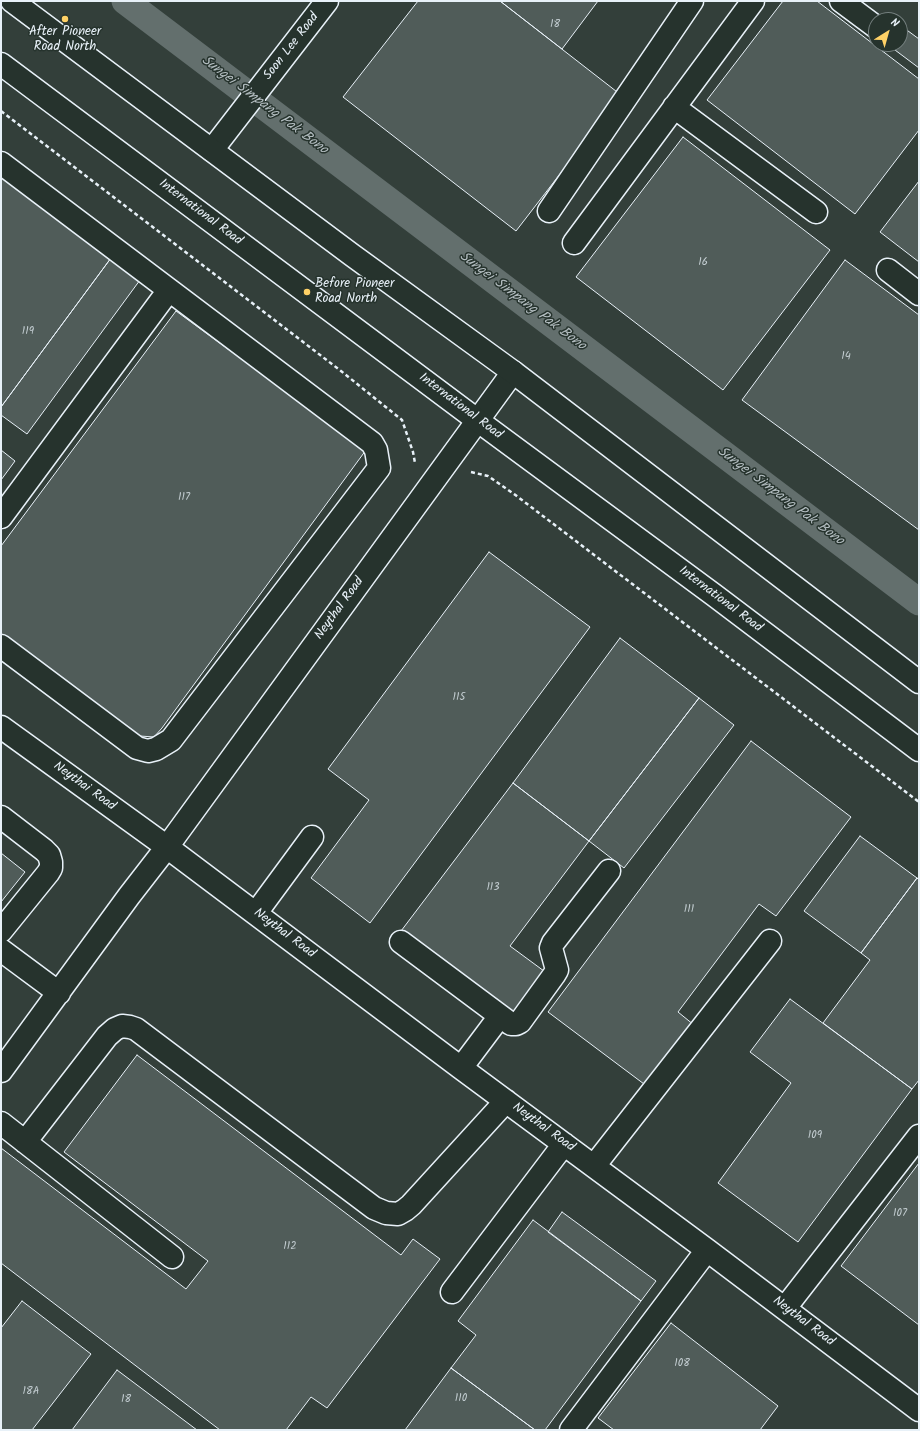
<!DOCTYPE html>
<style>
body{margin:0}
#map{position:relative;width:920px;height:1431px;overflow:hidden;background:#26332d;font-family:Kalam,sans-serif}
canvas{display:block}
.frame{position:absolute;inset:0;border:2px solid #e8f1f8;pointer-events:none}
.north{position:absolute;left:868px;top:12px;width:40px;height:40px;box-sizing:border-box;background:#26332d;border:1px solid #747f7e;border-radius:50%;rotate:37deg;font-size:11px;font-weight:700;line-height:16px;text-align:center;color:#e8f1f8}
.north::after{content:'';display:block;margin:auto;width:14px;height:18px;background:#ffd166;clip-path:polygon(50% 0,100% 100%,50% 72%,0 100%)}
</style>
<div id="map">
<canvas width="920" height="1431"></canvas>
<div class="frame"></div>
<div class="north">N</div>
</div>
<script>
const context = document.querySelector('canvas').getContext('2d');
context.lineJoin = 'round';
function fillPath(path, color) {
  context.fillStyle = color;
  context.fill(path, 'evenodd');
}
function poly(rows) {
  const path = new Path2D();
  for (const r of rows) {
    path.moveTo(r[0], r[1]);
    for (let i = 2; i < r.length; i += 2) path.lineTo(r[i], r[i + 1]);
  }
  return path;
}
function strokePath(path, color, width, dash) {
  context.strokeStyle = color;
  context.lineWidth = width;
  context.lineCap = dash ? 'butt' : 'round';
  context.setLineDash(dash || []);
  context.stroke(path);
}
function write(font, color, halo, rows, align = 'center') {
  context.font = font + ' Kalam,sans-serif';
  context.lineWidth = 3;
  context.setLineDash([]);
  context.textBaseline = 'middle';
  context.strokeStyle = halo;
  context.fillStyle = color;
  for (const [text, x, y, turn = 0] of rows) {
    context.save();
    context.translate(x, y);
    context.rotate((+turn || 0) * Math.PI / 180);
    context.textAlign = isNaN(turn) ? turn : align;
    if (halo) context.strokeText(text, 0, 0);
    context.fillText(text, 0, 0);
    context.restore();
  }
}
const built = poly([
 [1,1,919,1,919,1430,1,1430],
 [876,20,900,20,900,44,876,44]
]);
const canal = poly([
 [125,1,919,602]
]);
const building = poly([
 [418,1,500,1,621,95,516,231,343,97,418,1],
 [500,1,598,1,562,49,500,1],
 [783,1,817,1,919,79,919,130,855,214,707,100,783,1],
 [900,25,919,39,919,68,887,44,900,44,900,25],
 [683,137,830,250,723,390,576,277,683,137],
 [1,177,111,258,1,407,1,177],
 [919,181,919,262,880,232,919,181],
 [111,258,140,280,27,434,1,415,1,407,111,258],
 [845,260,919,315,919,530,742,400,845,260],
 [176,311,366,450,162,728,154,737,140,736,1,636,1,546,176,311],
 [1,450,15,461,1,480,1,450],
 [489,552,590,627,370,923,311,878,369,800,328,769,489,552],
 [620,638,699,698,589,841,513,783,620,638],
 [699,698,734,725,624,868,589,841,699,698],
 [751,741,851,817,776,916,759,904,678,1012,694,1025,648,1087,548,1012,751,741],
 [513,783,589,841,510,946,548,974,512,1021,398,935,513,783],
 [860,836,917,878,861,953,804,911,860,836],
 [1,853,25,872,1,902,1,853],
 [917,878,919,880,919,1080,912,1089,823,1023,870,960,861,953,917,878],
 [790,999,912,1089,798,1242,718,1183,791,1083,750,1052,790,999],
 [137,1055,401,1255,413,1239,440,1259,327,1408,311,1397,286,1430,220,1430,1,1263,1,1148,186,1289,208,1261,64,1152,137,1055],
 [919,1163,919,1325,841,1266,919,1163],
 [562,1212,656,1281,641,1301,548,1232,562,1212],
 [533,1220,641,1301,545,1430,535,1430,451,1368,476,1335,458,1321,533,1220],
 [22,1301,91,1354,32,1430,1,1430,1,1328,22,1301],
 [671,1323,778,1406,760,1430,614,1430,598,1418,671,1323],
 [451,1368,535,1430,405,1430,451,1368],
 [117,1370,197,1430,72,1430,117,1370]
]);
const path = poly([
 [1,111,341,371,402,420,413,452,415,463],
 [471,472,488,476,514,494,919,802]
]);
const minor = poly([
 [841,1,876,27],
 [674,107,816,212],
 [212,150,327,1],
 [1,163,372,443,376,450,379,468,171,740,156,749,148,751,137,748,1,646],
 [549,211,692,1],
 [574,243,753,1],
 [888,270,919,294],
 [1,517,169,290],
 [1,727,167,847,461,1068,707,1250,919,1410],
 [1,817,44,850,49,855,51,862,51,868,48,873,1,931],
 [256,913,312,837],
 [401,942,511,1024,516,1024,520,1022,554,975,557,970,551,948,553,943,609,871],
 [1,950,59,993],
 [461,1068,500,1016],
 [1,1071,129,896,167,847,513,372],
 [1,1123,172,1257],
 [25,1142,107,1036,115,1029,122,1026,130,1027,136,1029,374,1208,386,1213,398,1214,405,1210,411,1205,506,1101],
 [594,1166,770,941],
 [452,1292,564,1144],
 [785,1308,919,1136],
 [571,1430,707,1250]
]);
const major = poly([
 [12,1,352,255,513,372,919,682],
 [1,64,477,420,714,595,919,750]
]);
const markers = [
 [65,19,4,"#ffd166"],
 [307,292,4,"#ffd166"]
];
const numberNames = [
 ["18",555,25],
 ["16",703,263],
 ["119",28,332],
 ["14",846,357],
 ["117",184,498],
 ["115",459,698],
 ["113",493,888],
 ["111",689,910],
 ["109",815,1136],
 ["107",900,1214],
 ["112",290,1247],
 ["108",682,1364],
 ["18A",31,1392],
 ["110",461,1399],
 ["18",126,1400]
];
const poiNames = [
 ["After Pioneer",65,33],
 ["Road North",65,48],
 ["Before Pioneer",315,285,"left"],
 ["Road North",315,300,"left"]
];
const streetNames = [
 ["Soon Lee Road",292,47,-52],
 ["International Road",200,213,37],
 ["International Road",460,407,37],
 ["International Road",720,600,37],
 ["Neythal Road",340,609,-54],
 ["Neythai Road",84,787,36],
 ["Neythal Road",284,934,37],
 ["Neythal Road",543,1128,36],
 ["Neythal Road",803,1322,37]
];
const waterNames = [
 ["Sungei Simpang Pak Bono",264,106,37],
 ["Sungei Simpang Pak Bono",522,302,37],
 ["Sungei Simpang Pak Bono",780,497,37]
];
fillPath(built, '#333f3a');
strokePath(canal, '#636f6d', 27);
fillPath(building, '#505c59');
strokePath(building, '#e8f1f8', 1);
strokePath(minor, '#e8f1f8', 25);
strokePath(major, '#e8f1f8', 25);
strokePath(path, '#e8f1f8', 2.5, [4, 3]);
strokePath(minor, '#26332d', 22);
strokePath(major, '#26332d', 22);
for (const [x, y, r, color] of markers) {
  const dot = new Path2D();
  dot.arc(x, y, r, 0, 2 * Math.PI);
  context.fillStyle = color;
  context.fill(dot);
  strokePath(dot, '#26332d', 1.5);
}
write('11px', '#c2ccd0', null, numberNames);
write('13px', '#e8f1f8', '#26332d', poiNames);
write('13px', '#e8f1f8', '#26332d', streetNames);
write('italic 14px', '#b3bdc0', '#26332d', waterNames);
</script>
